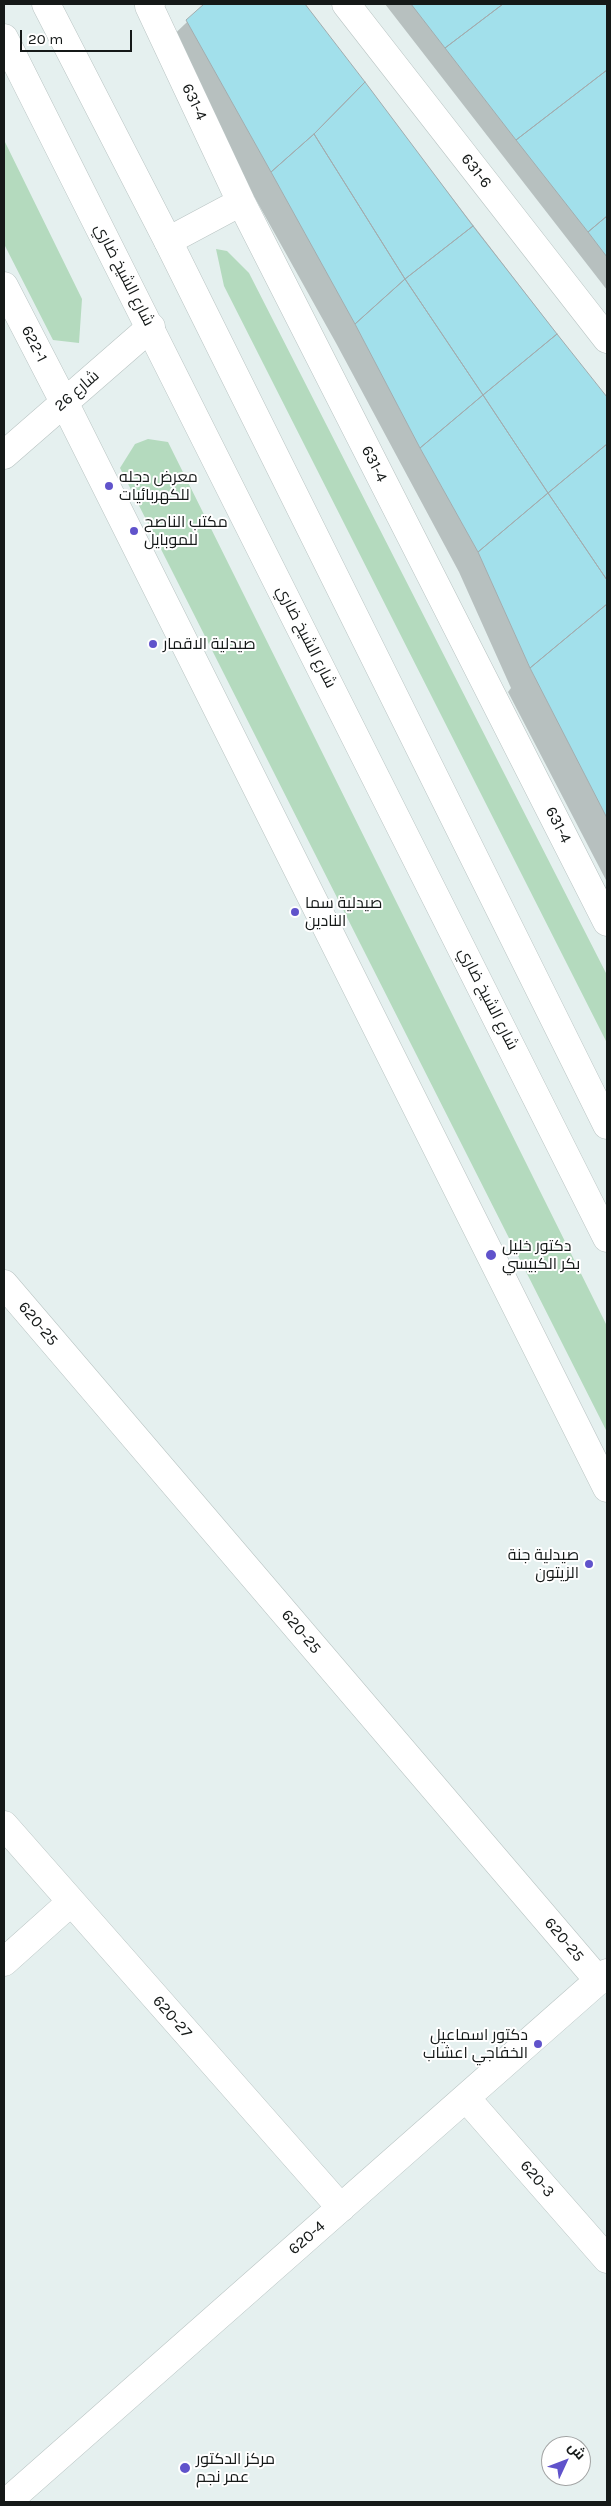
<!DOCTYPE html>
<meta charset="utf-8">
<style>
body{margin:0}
#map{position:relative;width:611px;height:2506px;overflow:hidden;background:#e5f0ef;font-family:Karla,Cairo,sans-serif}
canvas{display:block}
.frame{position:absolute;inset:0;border:5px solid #151918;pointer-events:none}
.north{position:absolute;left:541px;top:2436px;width:50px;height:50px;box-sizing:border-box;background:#fff;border:1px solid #a1a3a3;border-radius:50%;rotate:47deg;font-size:14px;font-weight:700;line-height:20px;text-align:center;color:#151918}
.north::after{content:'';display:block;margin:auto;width:18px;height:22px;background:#6053cb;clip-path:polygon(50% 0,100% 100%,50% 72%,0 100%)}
.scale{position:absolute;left:20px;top:30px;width:112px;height:22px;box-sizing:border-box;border:2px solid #151918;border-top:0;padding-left:6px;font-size:15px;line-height:18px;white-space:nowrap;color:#151918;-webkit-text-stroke:4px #fff;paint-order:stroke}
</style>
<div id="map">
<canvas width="611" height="2506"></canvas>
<div class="frame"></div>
<div class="north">ش</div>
<div class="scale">20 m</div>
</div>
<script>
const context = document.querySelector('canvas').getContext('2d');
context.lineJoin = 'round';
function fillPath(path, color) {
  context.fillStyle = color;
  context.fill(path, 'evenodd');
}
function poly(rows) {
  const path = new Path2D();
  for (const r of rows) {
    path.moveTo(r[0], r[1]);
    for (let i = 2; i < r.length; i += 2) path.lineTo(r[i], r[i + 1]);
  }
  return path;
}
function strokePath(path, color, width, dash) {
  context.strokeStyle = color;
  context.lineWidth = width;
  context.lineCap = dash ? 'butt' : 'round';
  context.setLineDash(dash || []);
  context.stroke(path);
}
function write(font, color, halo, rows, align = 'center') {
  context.font = font + ' Karla,Cairo,sans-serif';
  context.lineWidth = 4;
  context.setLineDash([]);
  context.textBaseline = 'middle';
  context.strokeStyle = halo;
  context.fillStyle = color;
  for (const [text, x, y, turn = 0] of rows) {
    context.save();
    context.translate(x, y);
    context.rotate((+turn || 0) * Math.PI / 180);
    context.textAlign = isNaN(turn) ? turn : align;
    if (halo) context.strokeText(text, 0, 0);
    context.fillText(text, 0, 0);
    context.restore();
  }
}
const green = poly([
 [4,140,82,299,79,343,53,340,4,244],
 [216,249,227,251,249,273,607,975,607,1043,224,286],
 [148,439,168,442,607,1326,607,1432,120,468,135,444]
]);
const shadow = poly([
 [206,4,303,4,607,399,607,882,508,692,511,688,459,572,336,343,251,191,248,194,164,44],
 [385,4,607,4,607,290]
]);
const building = poly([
 [204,4,305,4,365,82,314,134,271,172,186,20,204,4],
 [411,4,503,4,445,48,411,4],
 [503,4,607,4,607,70,516,140,445,48,503,4],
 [607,70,607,216,588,232,516,140,607,70],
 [365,82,473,226,405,279,314,134,365,82],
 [314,134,405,279,355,324,271,172,314,134],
 [607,216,607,257,588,232,607,216],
 [473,226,557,334,483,395,405,279,473,226],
 [405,279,483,395,420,448,355,324,405,279],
 [557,334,607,397,607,444,548,493,483,395,557,334],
 [483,395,548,493,478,552,420,448,483,395],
 [607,444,607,580,548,493,607,444],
 [548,493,607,580,607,604,530,668,478,552,548,493],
 [607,604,607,818,530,668,607,604]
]);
const minor = poly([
 [151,4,149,6,241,202,607,922],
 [346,4,607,339],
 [168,241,241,202],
 [4,286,64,402,607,1488],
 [4,455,151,327],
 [4,1284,599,1981],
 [4,1825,341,2208],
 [4,1962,71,1902],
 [466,2098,607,2259],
 [7,2502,607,1973]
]);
const major = poly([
 [46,4,168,241,607,1125],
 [4,38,607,1238]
]);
const markers = [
 [109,486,5,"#6053cb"],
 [134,531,5,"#6053cb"],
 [153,644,5,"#6053cb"],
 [295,912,5,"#6053cb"],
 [491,1255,6,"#6053cb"],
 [589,1564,5,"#6053cb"],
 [538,2044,5,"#6053cb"],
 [185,2468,6,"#6053cb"]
];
const streetNames = [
 ["631-4",194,102,65],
 ["631-6",476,171,52],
 ["شارع الشيخ ضاري",124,275,63],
 ["622-1",34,344,63],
 ["شارع 26",77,391,-41],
 ["631-4",374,464,63],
 ["شارع الشيخ ضاري",306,637,63],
 ["631-4",558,825,63],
 ["شارع الشيخ ضاري",488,999,63],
 ["620-25",38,1324,50],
 ["620-25",301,1632,50],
 ["620-25",564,1940,50],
 ["620-27",172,2017,49],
 ["620-3",537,2179,49],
 ["620-4",307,2238,-41]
];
const poiNames = [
 ["معرض دجله",119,477],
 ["للكهربائيات",119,495],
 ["مكتب الناصح",144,522],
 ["للموبايل",144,540],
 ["صيدلية الاقمار",163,644],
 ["صيدلية سما",305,903],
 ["النادين",305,921],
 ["دكتور خليل",502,1246],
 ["بكر الكبيسي",502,1264],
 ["صيدلية جنة",579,1555,"right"],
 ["الزيتون",579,1573,"right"],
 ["دكتور اسماعيل",528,2035,"right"],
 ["الخفاجي اعشاب",528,2053,"right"],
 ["مركز الدكتور",196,2459],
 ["عمر نجم",196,2477]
];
fillPath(green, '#b4dabe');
fillPath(shadow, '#0003');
fillPath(building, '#a2e0eb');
strokePath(building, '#a2acae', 1);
strokePath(minor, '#b9c4c3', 29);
strokePath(major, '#b9c4c3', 29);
strokePath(minor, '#fff', 28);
strokePath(major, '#fff', 28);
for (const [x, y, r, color] of markers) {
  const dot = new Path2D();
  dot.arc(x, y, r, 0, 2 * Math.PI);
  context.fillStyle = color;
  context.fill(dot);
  strokePath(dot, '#fff', 2);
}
write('16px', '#151918', '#fff', streetNames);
write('16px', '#151918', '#fff', poiNames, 'left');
</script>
